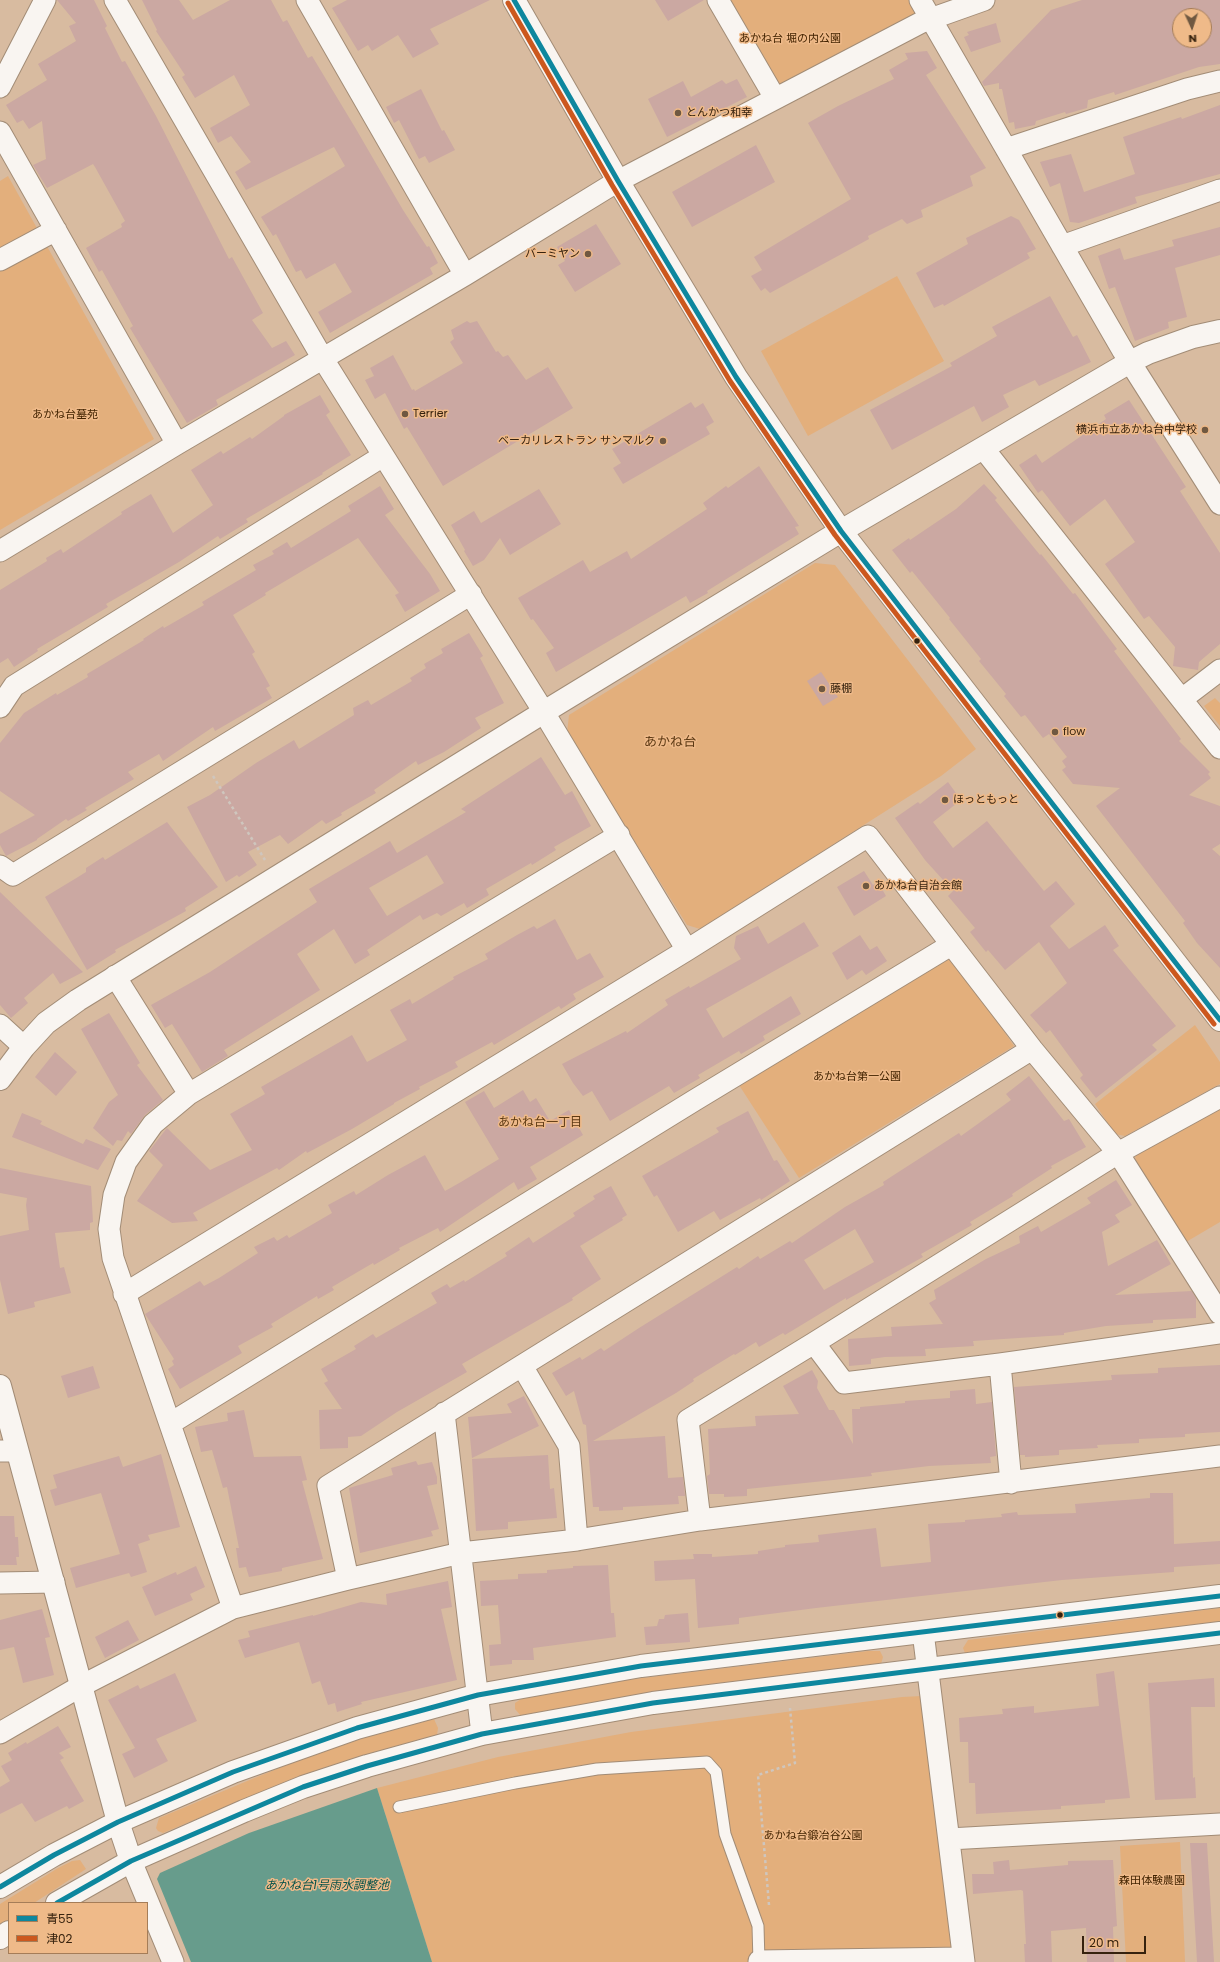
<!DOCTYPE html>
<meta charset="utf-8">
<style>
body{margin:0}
#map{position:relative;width:1220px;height:1962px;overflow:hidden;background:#d8bba0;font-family:Poppins,"Noto Sans JP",sans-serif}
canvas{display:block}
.legend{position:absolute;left:8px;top:1902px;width:140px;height:52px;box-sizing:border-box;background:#efba89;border:1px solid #a57d58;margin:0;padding:5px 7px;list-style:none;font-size:12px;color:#36220e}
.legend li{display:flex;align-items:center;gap:8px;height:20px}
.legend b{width:20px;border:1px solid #a57d58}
.north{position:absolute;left:1172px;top:8px;width:40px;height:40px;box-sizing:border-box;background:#efba89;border:1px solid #a57d58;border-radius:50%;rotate:177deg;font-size:11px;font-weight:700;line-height:16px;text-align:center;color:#36220e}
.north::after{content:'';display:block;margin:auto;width:14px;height:18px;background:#6f5841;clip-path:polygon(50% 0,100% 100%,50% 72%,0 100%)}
.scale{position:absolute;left:1082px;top:1936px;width:64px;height:18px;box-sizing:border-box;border:2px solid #36220e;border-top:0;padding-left:5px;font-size:12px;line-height:14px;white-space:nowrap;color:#36220e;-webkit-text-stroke:3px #efba89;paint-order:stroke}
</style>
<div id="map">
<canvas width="1220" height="1962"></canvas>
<ul class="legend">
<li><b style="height:5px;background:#0e879e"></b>青55</li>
<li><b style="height:5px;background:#cc581e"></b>津02</li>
</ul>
<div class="north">N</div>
<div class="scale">20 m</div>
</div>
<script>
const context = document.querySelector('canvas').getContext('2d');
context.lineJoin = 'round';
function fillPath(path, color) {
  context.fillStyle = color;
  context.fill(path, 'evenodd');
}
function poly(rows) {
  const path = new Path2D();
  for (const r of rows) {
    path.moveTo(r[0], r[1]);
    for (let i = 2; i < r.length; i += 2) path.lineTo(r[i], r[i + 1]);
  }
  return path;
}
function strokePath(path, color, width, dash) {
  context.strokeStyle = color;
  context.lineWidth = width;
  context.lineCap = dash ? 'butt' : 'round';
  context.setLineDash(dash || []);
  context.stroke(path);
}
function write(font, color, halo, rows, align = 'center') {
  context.font = font + ' Poppins,"Noto Sans JP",sans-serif';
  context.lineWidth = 3;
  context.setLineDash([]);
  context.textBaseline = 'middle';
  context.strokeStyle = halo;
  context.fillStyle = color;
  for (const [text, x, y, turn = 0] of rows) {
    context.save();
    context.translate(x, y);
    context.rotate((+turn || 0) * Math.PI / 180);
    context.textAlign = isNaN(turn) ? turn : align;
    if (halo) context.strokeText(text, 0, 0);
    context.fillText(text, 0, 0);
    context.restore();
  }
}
const green = poly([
 [728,0,909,0,922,22,771,91],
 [8,176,154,439,0,530,0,181],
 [897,276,944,361,808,436,761,351],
 [815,563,835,565,976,749,941,776,700,929,687,925,567,733,569,715],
 [1215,698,1220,703,1220,726,1204,706],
 [951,954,1014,1046,799,1178,739,1085],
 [1195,1025,1220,1062,1220,1084,1125,1136,1115,1134,1095,1104],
 [1220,1108,1220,1222,1186,1242,1136,1165,1135,1152],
 [1220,1608,1220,1622,969,1654,965,1653,963,1648,968,1640],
 [868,1651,880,1651,883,1657,881,1664,575,1706,521,1716,515,1709,515,1703,521,1699,617,1681],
 [922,1696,955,1962,432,1962,377,1788,498,1757,631,1732,902,1697],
 [434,1719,438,1728,437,1735,345,1762,273,1787,163,1833,158,1831,156,1828,159,1818,252,1779,309,1756,367,1737],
 [1180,1842,1185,1962,1126,1962,1120,1846],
 [80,1860,86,1869,34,1903,9,1903,9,1919,0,1925,0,1904,58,1868,72,1861]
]);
const water = poly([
 [377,1788,432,1962,191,1962,157,1879,160,1873,249,1833]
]);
const building = poly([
 [57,0,94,0,107,26,105,28,122,62,125,61,156,116,229,259,232,257,263,313,252,320,272,348,286,341,295,355,216,400,218,405,187,423,130,328,133,326,102,270,99,272,86,248,122,227,121,224,125,221,95,167,93,164,47,188,33,165,46,159,42,121,29,129,23,120,17,123,6,105,47,80,38,64,76,41,69,26,76,23],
 [142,0,179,0,193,20,230,0,271,0,283,22,287,20,308,58,312,56,356,129,403,210,427,247,429,246,438,263,430,268,433,274,330,333,318,312,352,292,335,263,306,279,301,270,296,272,276,234,273,236,261,217,345,166,334,147,246,190,235,172,251,162,231,136,218,143,210,128,250,105,234,75,195,98,182,77,185,75,156,31,157,30],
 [347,0,490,0,430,29,439,44,413,58,398,35,372,51,368,45,358,51,332,8],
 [655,0,704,0,668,21],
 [1082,0,1220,0,1220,64,1199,67,1115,95,1114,92,1088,100,1087,108,1066,114,1065,112,1036,121,1035,125,1015,129,1014,122,1009,123,1002,89,999,89,999,83,984,86,982,82,1051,10],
 [1180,16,1204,16,1204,40,1180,40],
 [996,23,1001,42,971,52,964,37,969,35,967,32],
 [927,51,937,68,926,75,986,168,970,176,973,186,921,210,923,217,907,224,902,219,868,236,869,239,770,293,765,288,761,291,751,276,762,270,754,257,851,199,808,123,838,106,894,79,889,70,908,59,905,53],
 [737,79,747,97,667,137,648,99,683,81,691,97,722,80,726,84],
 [421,89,442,131,444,130,455,150,429,163,425,156,419,159,399,120,394,123,386,107],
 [1220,105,1220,174,1135,197,1137,203,1079,223,1070,222,1060,183,1050,187,1040,162,1071,154,1084,192,1135,174,1123,137,1181,117,1182,119],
 [756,145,775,182,692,227,672,192],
 [1011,216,1019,220,1036,249,1027,253,1030,258,944,306,943,304,934,308,916,273,968,244,966,238],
 [596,224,621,264,575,292,558,265,565,261,557,247],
 [1220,227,1220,255,1175,268,1187,317,1168,322,1169,328,1135,341,1115,287,1109,289,1098,256,1120,248,1124,260,1174,246,1172,240],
 [1050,296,1073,337,1077,335,1091,362,1039,386,1035,380,1003,395,1009,407,982,422,974,406,892,450,870,410,952,366,950,363,997,336,992,327],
 [467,321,470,323,477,321,496,352,498,351,503,357,508,355,526,380,548,367,573,408,443,486,407,427,404,429,385,393,375,399,365,380,374,376,370,368,393,355,412,390,414,389,415,391,463,363,450,342,454,339,451,330],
 [320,395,330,412,326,415,351,455,322,473,323,474,246,519,248,522,220,539,218,536,179,562,106,604,108,607,37,649,38,651,14,667,8,658,0,663,0,590,47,561,46,558,61,549,63,553,122,514,121,512,151,494,173,533,213,505,191,470,221,451,223,454,250,437,252,439,284,416,284,415],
 [1129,400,1186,487,1180,491,1220,553,1220,644,1199,662,1198,670,1173,666,1175,647,1149,616,1144,619,1105,564,1135,542,1105,499,1070,526,1042,490,1038,493,1019,465,1036,454,1042,463,1106,419,1104,415],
 [691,402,695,408,703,403,714,422,706,427,710,434,623,484,613,468,621,463,612,449],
 [759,466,799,526,795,527,799,534,707,591,708,593,690,603,686,596,556,672,546,653,554,648,533,619,531,620,518,598,583,560,590,572,627,551,631,559,707,509,703,503,726,486,728,488],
 [984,484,997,498,995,500,1040,555,1041,554,1073,594,1075,593,1117,649,1114,651,1181,739,1179,741,1210,772,1208,774,1211,778,1189,795,1220,806,1220,844,1212,849,1220,856,1220,968,1197,943,1183,923,1185,921,1096,806,1120,788,1073,784,1062,770,1066,767,1062,761,1067,757,1049,734,1043,738,1025,715,1021,717,1004,696,1006,694,979,661,981,659,949,619,950,618,912,571,910,573,892,550,909,538,910,540,956,509],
 [380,486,394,509,385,515,430,574,440,591,405,612,395,595,399,593,358,538,265,593,266,595,233,615,255,652,252,654,270,686,266,688,272,698,215,731,213,727,163,761,159,754,128,772,134,779,85,808,87,810,68,821,66,819,37,839,37,840,6,856,0,845,0,834,35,815,0,791,0,743,24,713,56,693,57,695,88,677,87,674,144,640,143,639,163,626,164,628,204,605,202,602,256,570,253,565,274,554,272,551,287,542,291,548,351,511,348,506],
 [539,489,561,524,510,555,500,538,484,560,473,566,464,551,465,550,451,525,474,511,481,523],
 [469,633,483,656,480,658,504,703,475,718,481,728,444,752,418,765,416,761,374,790,376,793,341,813,342,815,326,824,322,820,288,844,280,835,248,852,257,865,239,877,237,875,226,882,187,807,210,795,256,763,294,740,299,749,354,715,353,708,368,700,371,705,412,681,410,678,426,668,424,664,443,653,441,649],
 [821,672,838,697,823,706,807,681],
 [541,757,565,795,572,791,591,826,554,847,556,850,532,865,531,863,486,889,489,895,467,908,464,903,441,916,437,913,423,920,420,915,367,950,370,955,355,964,334,929,297,954,320,990,224,1050,228,1056,202,1072,172,1024,165,1028,151,1005,210,972,317,902,309,889,390,841,397,853,466,812,461,809],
 [427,855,444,883,387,916,369,888],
 [948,782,961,800,933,822,953,848,987,821,1044,891,1056,881,1075,904,1050,926,1069,949,1105,925,1119,946,1113,950,1176,1026,1152,1045,1157,1050,1096,1098,1080,1078,1083,1075,1050,1030,1046,1033,1030,1015,1067,983,1039,942,1005,970,988,950,986,952,970,932,975,928,948,896,953,891,925,860,895,818,918,802,920,804],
 [167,822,218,887,185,908,186,911,115,950,116,952,87,970,45,897,78,877,86,872,86,868,103,857,105,860],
 [864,871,873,885,878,882,886,896,854,916,837,887],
 [0,892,83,972,60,984,53,973,24,998,28,1003,11,1018,0,1005],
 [555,919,577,960,590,953,604,977,573,994,576,999,561,1009,559,1006,494,1045,492,1042,455,1062,458,1067,419,1087,420,1089,394,1103,394,1104,352,1129,307,1153,306,1151,279,1170,277,1168,193,1213,198,1221,172,1223,137,1201,163,1165,149,1151,167,1128,210,1170,252,1150,230,1114,265,1094,261,1087,352,1035,367,1062,407,1040,390,1010,410,999,412,1004,454,979,453,977,488,959,485,954,517,935,534,926,537,929],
 [804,922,819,946,706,1009,723,1038,791,996,801,1014,763,1036,765,1040,741,1054,739,1051,698,1075,700,1078,674,1093,669,1086,610,1121,592,1091,583,1096,573,1083,562,1064,626,1031,627,1033,668,1005,665,1000,689,986,690,988,741,959,734,948,736,936,758,926,768,944],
 [860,935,870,950,877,946,887,961,866,975,862,970,847,980,832,953],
 [109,1013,140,1063,137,1065,163,1100,145,1115,131,1134,128,1131,122,1141,117,1140,113,1146,93,1128,109,1102,118,1095,81,1029],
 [55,1052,77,1072,56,1096,35,1077],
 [1029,1076,1064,1121,1069,1119,1086,1147,1051,1166,1052,1168,1012,1194,1013,1196,970,1222,972,1225,921,1254,923,1257,846,1300,846,1298,785,1335,783,1333,759,1347,756,1342,735,1355,734,1354,693,1379,694,1381,676,1393,593,1441,665,1436,668,1478,683,1477,685,1496,678,1496,679,1504,623,1507,623,1510,599,1511,599,1507,593,1507,586,1425,583,1424,574,1391,566,1396,552,1373,580,1357,582,1360,601,1348,604,1351,639,1328,737,1267,739,1269,758,1256,760,1259,790,1241,792,1243,845,1207,884,1185,883,1182,959,1133,961,1136,1011,1100,1006,1094],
 [855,1229,874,1262,824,1290,804,1260],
 [523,1090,530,1102,536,1098,550,1121,569,1110,583,1135,530,1167,537,1179,518,1190,514,1182,440,1232,438,1228,399,1248,400,1250,374,1265,373,1263,332,1287,334,1290,318,1299,317,1296,271,1324,273,1327,238,1346,242,1353,180,1389,168,1369,174,1365,172,1361,174,1359,145,1314,200,1281,204,1286,219,1278,258,1253,254,1247,274,1237,277,1241,287,1235,289,1238,332,1213,328,1205,354,1191,356,1195,388,1175,425,1155,445,1191,461,1182,499,1159,465,1102,484,1091,494,1108],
 [748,1111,774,1161,777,1160,790,1181,761,1200,760,1198,720,1220,714,1211,678,1232,657,1195,654,1197,642,1176,719,1132,716,1128],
 [22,1113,42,1121,40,1124,83,1144,86,1139,111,1149,98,1170,12,1137],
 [0,1168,91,1186,93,1222,90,1223,90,1230,55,1233,60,1268,64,1267,71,1293,34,1302,35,1307,8,1314,0,1280,0,1236,29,1230,26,1205,27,1198,0,1193],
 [1116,1180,1132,1205,1115,1215,1120,1222,1102,1232,1108,1266,1157,1240,1171,1264,1115,1295,1192,1291,1196,1298,1196,1318,1153,1320,1153,1323,1106,1326,1064,1333,1064,1335,973,1341,974,1346,925,1349,926,1356,885,1357,871,1359,871,1364,849,1366,848,1339,892,1336,891,1327,943,1324,929,1303,936,1299,934,1290,986,1259,1020,1243,1019,1236,1038,1226,1041,1232,1091,1203,1087,1198],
 [611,1186,627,1215,622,1218,623,1220,580,1246,601,1279,572,1298,573,1300,462,1364,467,1372,397,1412,361,1436,348,1437,348,1448,320,1449,319,1410,342,1409,324,1383,328,1381,321,1369,356,1349,354,1346,373,1334,376,1338,437,1303,431,1293,447,1284,450,1288,464,1280,465,1282,507,1256,505,1253,529,1237,533,1243,575,1216,573,1213,595,1199,593,1196],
 [1220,1365,1220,1432,1185,1434,1185,1437,1139,1439,1139,1443,1097,1445,1098,1448,1059,1450,1059,1455,1025,1457,1025,1455,1020,1455,1014,1387,1112,1380,1111,1375,1158,1373,1158,1368],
 [93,1366,100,1388,68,1398,61,1376],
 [812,1370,818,1381,817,1388,829,1410,834,1410,853,1444,852,1409,860,1409,860,1407,905,1403,905,1401,950,1398,950,1391,975,1389,976,1404,992,1402,996,1456,990,1457,991,1463,929,1466,871,1473,872,1476,747,1489,747,1496,724,1497,724,1494,709,1494,707,1476,710,1474,708,1429,756,1426,755,1416,799,1414,783,1386],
 [524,1396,539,1426,472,1458,468,1417,512,1413,507,1404],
 [244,1410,254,1457,301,1456,307,1480,302,1481,323,1559,282,1568,282,1571,249,1577,246,1567,239,1568,236,1548,239,1548,227,1487,223,1488,212,1450,201,1452,195,1427,228,1421,227,1413],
 [161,1454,180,1527,148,1535,150,1540,138,1544,147,1572,131,1577,129,1573,76,1588,70,1568,120,1554,101,1493,55,1506,50,1490,57,1488,53,1475,119,1456,123,1467],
 [548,1455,550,1489,554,1488,557,1518,508,1522,508,1529,476,1531,472,1459],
 [416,1461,418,1465,432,1462,437,1477,437,1484,427,1486,439,1529,431,1531,433,1536,360,1553,349,1488,393,1475,391,1468],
 [1150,1493,1173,1493,1174,1544,1220,1541,1220,1564,1174,1567,1174,1572,1062,1580,816,1608,739,1618,739,1624,698,1628,695,1579,655,1581,654,1561,694,1559,693,1554,712,1554,712,1557,758,1554,758,1551,785,1547,785,1545,819,1542,818,1535,876,1528,881,1567,931,1562,928,1524,965,1522,965,1520,1002,1517,1001,1514,1017,1512,1018,1515,1076,1513,1075,1504,1150,1498],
 [0,1516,14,1516,15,1537,18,1537,19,1557,16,1557,17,1565,0,1565],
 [608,1565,611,1613,614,1613,616,1637,533,1648,534,1660,512,1660,512,1664,490,1666,489,1645,501,1644,498,1605,481,1606,480,1581,518,1579,518,1574,547,1573,547,1570,573,1568,573,1566],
 [196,1566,205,1587,190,1594,193,1600,155,1616,142,1587,176,1572,177,1575],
 [448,1581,452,1607,441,1609,457,1680,361,1702,362,1704,337,1712,335,1703,328,1705,320,1681,312,1684,299,1642,245,1658,238,1640,250,1637,248,1631,313,1615,313,1616,361,1602,387,1605,386,1594],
 [42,1609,50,1637,45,1638,54,1675,23,1683,14,1647,0,1650,0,1620],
 [688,1613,690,1642,646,1645,644,1627,657,1626,659,1619,664,1619,665,1615],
 [128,1620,139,1640,105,1658,95,1637],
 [1114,1671,1130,1798,1105,1800,1105,1803,1061,1806,1061,1809,976,1814,975,1783,969,1783,968,1742,960,1742,959,1718,1003,1714,1002,1709,1034,1706,1034,1713,1099,1706,1096,1674],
 [175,1673,197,1721,156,1739,168,1761,134,1778,122,1754,135,1748,108,1700,138,1685,140,1689],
 [1214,1678,1215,1707,1191,1707,1193,1778,1195,1777,1196,1798,1155,1800,1148,1683],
 [58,1726,71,1747,59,1753,64,1758,60,1760,84,1801,69,1809,67,1806,35,1822,22,1803,0,1814,0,1787,10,1781,1,1766,12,1760,8,1753,26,1742,27,1744],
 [1190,1843,1207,1843,1214,1962,1197,1962],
 [1009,1860,1010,1870,1068,1865,1068,1861,1113,1860,1117,1926,1113,1927,1114,1962,1087,1962,1086,1928,1051,1931,1052,1962,1025,1962,1024,1944,1026,1944,1023,1891,1021,1890,973,1894,972,1874,994,1874,993,1862]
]);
const path = poly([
 [213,776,265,860],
 [769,1905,758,1775,795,1763,790,1708]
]);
const lane = poly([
 [399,1807,515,1783,597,1769,707,1762,716,1772,725,1834,758,1926,759,1962]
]);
const street = poly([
 [115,0,323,359,537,701,687,950],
 [307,0,465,275],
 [718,0,775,98],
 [920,0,1123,351,1220,504],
 [0,87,45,0],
 [0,132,177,444],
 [1006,149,1187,89,1220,81],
 [1062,246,1220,190],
 [0,260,56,230],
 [983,448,1220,748],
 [0,551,177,444,465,275,618,181,922,22,984,0],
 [1182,699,1220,670],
 [0,707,14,686,383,456],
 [0,866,13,875,471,594],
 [115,976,189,1094],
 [0,1025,24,1047],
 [124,1294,687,950,868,836,1032,1049,1118,1153,1220,1314],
 [814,1343,844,1383,1000,1364,1220,1333],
 [1000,1364,1011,1483],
 [522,1366,569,1446,577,1540],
 [444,1413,482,1734],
 [171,1423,695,1100,951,945],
 [0,1451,17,1451],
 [700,1520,688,1420,814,1343,1118,1153,1220,1097],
 [348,1579,328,1486,1032,1049],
 [0,1583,54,1582],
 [233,1608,113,1258,109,1229,114,1195,126,1162,153,1124,189,1094,619,835],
 [923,1632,964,1962],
 [0,1733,81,1686,233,1608,348,1579,461,1553,577,1540,700,1520,1220,1456],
 [949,1839,1220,1824],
 [131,1861,173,1962],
 [759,1961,963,1958]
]);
const secondary = poly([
 [514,0,618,181,736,377,841,531,1220,1020],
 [0,1079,24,1047,46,1023,78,1000,544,712,841,531,1130,362,1148,353,1193,337,1220,331],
 [0,1386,118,1822,131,1861],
 [0,1887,54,1855,118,1822,233,1772,357,1728,478,1695,641,1666,1220,1596],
 [57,1903,131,1861,244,1811,303,1787,367,1766,482,1734,653,1703,1220,1633],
 [0,1938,9,1932]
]);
const bus1 = poly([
 [514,0,618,181,736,377,841,531,1220,1020],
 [0,1887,54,1855,118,1822,233,1772,357,1728,478,1695,641,1666,1220,1596],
 [57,1903,131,1861,303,1787,367,1766,482,1734,653,1703,1220,1633]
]);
const bus2 = poly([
 [508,3,612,185,730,381,835,535,1214,1024]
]);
const markers = [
 [678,113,4,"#6f5841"],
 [588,254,4,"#6f5841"],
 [405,414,4,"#6f5841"],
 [1205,430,4,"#6f5841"],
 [663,441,4,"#6f5841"],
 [917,641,3.5,"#36220e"],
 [822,689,4,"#6f5841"],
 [1055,732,4,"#6f5841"],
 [945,800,4,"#6f5841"],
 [866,886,4,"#6f5841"],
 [1060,1615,3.5,"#36220e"]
];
const parkNames = [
 ["あかね台 堀の内公園",790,39],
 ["あかね台墓苑",65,415],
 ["あかね台第一公園",857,1077],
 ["あかね台鍛冶谷公園",813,1836],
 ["森田体験農園",1152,1881]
];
const poiNames = [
 ["とんかつ和幸",686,113],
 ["バーミヤン",580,254,"right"],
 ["Terrier",413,414],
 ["横浜市立あかね台中学校",1197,430,"right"],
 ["ベーカリレストラン サンマルク",655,441,"right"],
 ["藤棚",830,689],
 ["flow",1063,732],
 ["ほっともっと",953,800],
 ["あかね台自治会館",874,886]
];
const neighbourhoodNames = [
 ["あかね台一丁目",540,1123]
];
const waterNames = [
 ["あかね台1号雨水調整池",327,1886]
];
const quarterNames = [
 ["あかね台",670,743]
];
fillPath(green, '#e3af7c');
fillPath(water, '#679c8c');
fillPath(building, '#cba8a2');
strokePath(lane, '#a28c76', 13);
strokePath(street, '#a28c76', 23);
strokePath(secondary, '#a28c76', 24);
strokePath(path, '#cfc6be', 2.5, [3, 3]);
strokePath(lane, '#f9f5f1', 11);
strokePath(street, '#f9f5f1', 21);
strokePath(secondary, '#f9f5f1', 22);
strokePath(bus1, '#0e879e', 5);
strokePath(bus2, '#cc581e', 5);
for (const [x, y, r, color] of markers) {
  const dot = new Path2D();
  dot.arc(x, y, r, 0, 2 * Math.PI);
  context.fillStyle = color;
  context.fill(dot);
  strokePath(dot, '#efba89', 1.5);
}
write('11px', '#422300', '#efba89', parkNames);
write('11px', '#36220e', '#efba89', poiNames, 'left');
write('12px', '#5d3a14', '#efba89', neighbourhoodNames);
write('italic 12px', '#04524a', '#efba89', waterNames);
write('13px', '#5d3a14', '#efba89', quarterNames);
</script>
